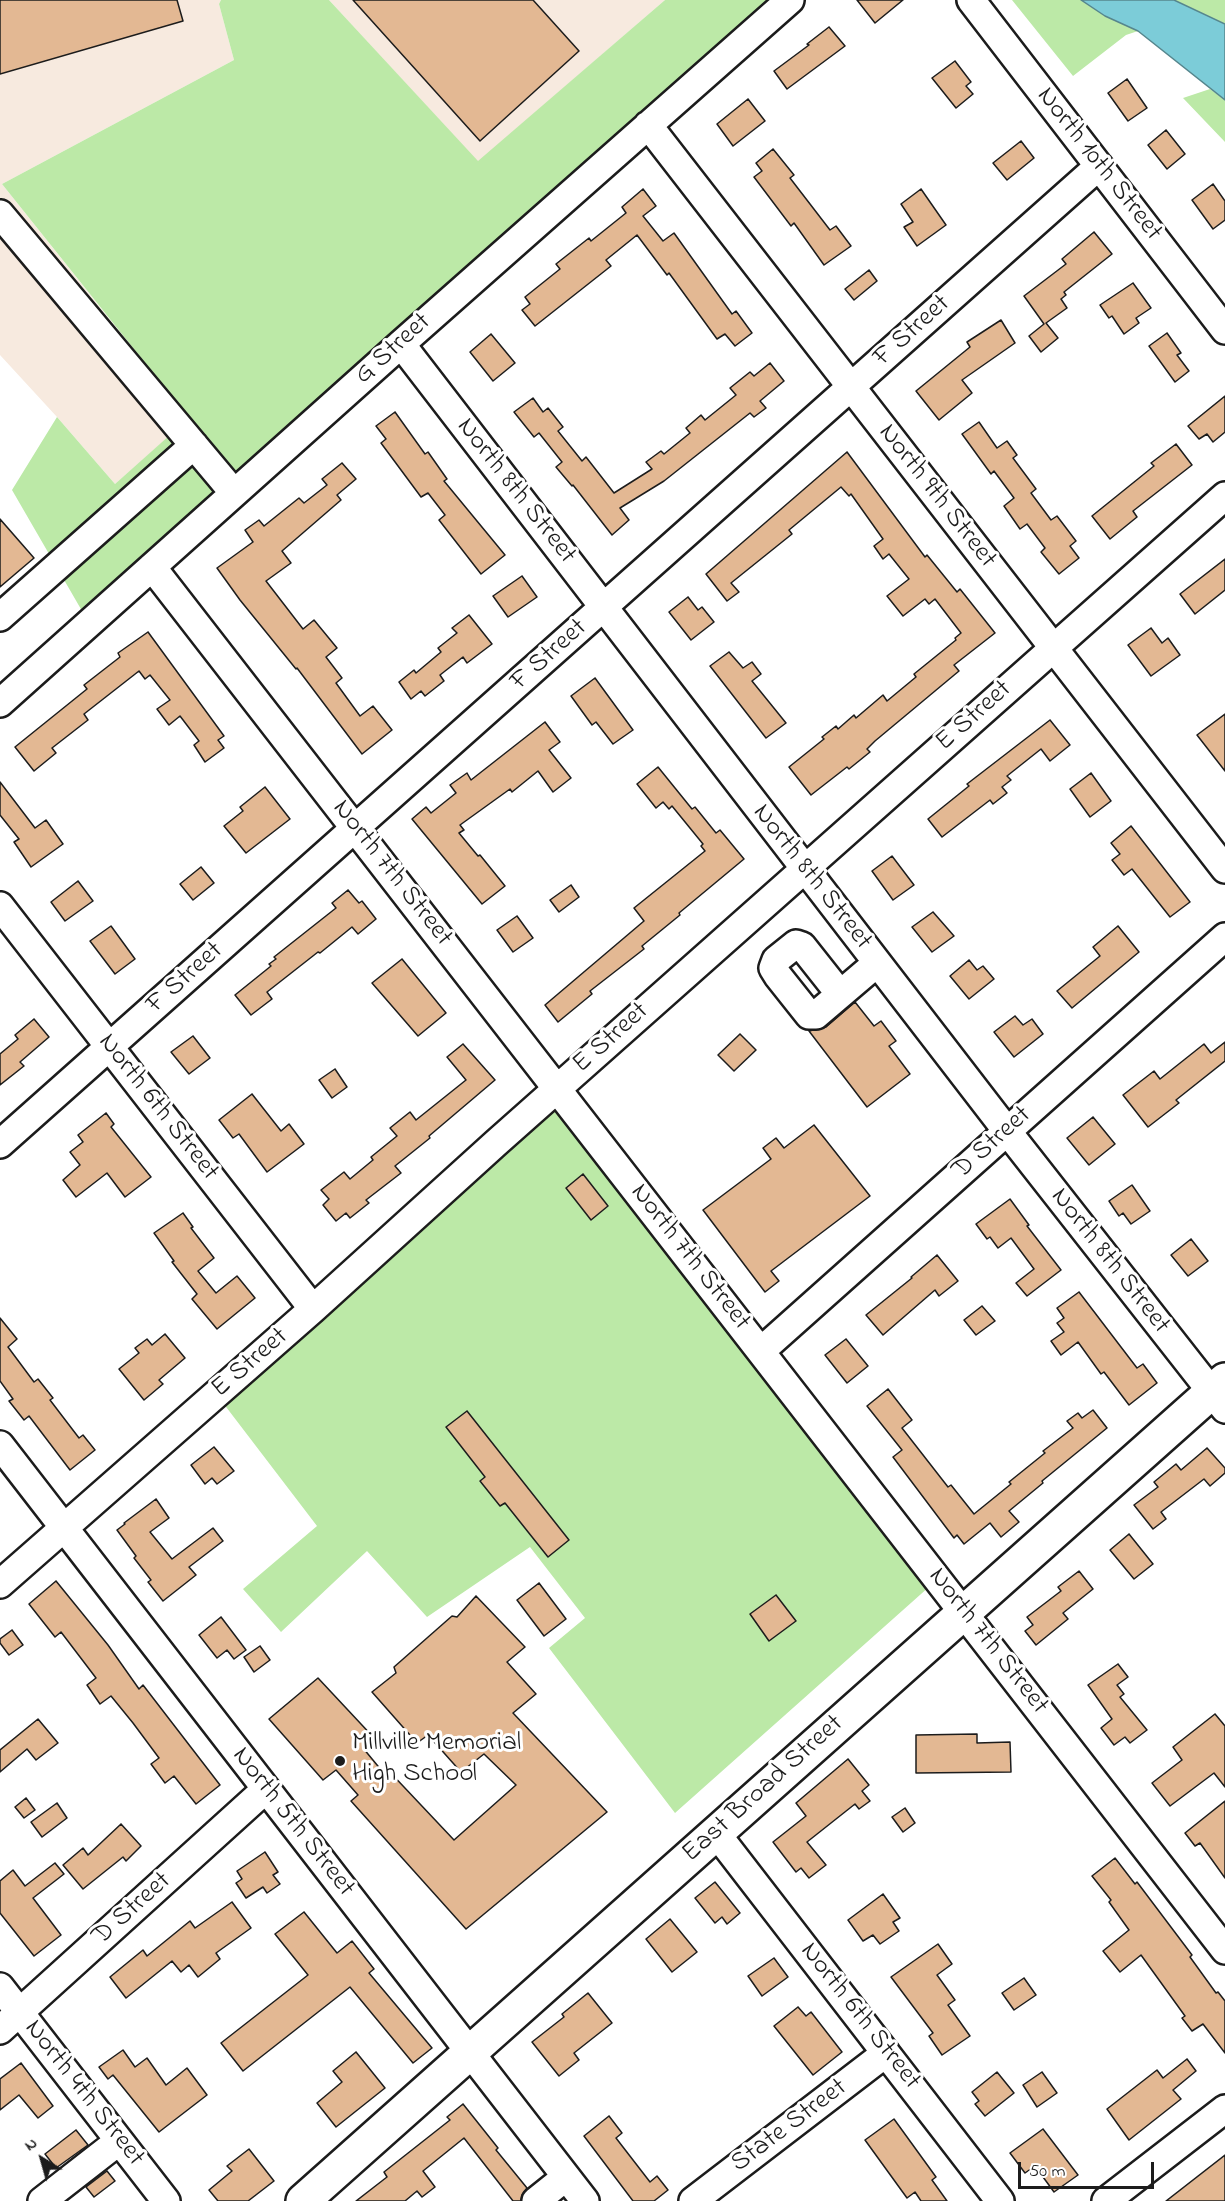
<!DOCTYPE html>
<style>
body{margin:0}
#map{position:relative;width:1225px;height:2201px;overflow:hidden;background:#fff;font-family:"Indie Flower",sans-serif}
canvas{display:block}
.north{position:absolute;left:12px;top:2129px;width:60px;height:60px;-webkit-text-stroke:4px #fff;paint-order:stroke;rotate:323deg;font-size:16px;font-weight:700;line-height:24px;text-align:center;color:#1c1c1c}
.north::after{content:'';display:block;margin:auto;width:21px;height:27px;background:#1c1c1c;clip-path:polygon(50% 0,100% 100%,50% 72%,0 100%)}
.scale{position:absolute;left:1018px;top:2162px;width:136px;height:27px;box-sizing:border-box;border:3px solid #1c1c1c;border-top:0;padding-left:8px;font-size:18px;line-height:21px;white-space:nowrap;color:#1c1c1c;-webkit-text-stroke:4px #fff;paint-order:stroke}
</style>
<div id="map">
<canvas width="1225" height="2201"></canvas>
<div class="north">N</div>
<div class="scale">50 m</div>
</div>
<script>
const context = document.querySelector('canvas').getContext('2d');
context.lineJoin = 'round';
function fillPath(path, color) {
  context.fillStyle = color;
  context.fill(path, 'evenodd');
}
function poly(rows) {
  const path = new Path2D();
  for (const r of rows) {
    path.moveTo(r[0], r[1]);
    for (let i = 2; i < r.length; i += 2) path.lineTo(r[i], r[i + 1]);
  }
  return path;
}
function strokePath(path, color, width, dash) {
  context.strokeStyle = color;
  context.lineWidth = width;
  context.lineCap = dash ? 'butt' : 'round';
  context.setLineDash(dash || []);
  context.stroke(path);
}
function write(font, color, halo, rows, align = 'center') {
  context.font = font + ' "Indie Flower",sans-serif';
  context.lineWidth = 6;
  context.setLineDash([]);
  context.textBaseline = 'middle';
  context.strokeStyle = halo;
  context.fillStyle = color;
  for (const [text, x, y, turn = 0] of rows) {
    context.save();
    context.translate(x, y);
    context.rotate((+turn || 0) * Math.PI / 180);
    context.textAlign = isNaN(turn) ? turn : align;
    if (halo) context.strokeText(text, 0, 0);
    context.fillText(text, 0, 0);
    context.restore();
  }
}
const built = poly([
 [0,0,221,0,219,4,234,60,2,184,189,419,115,484,57,417,0,355],
 [329,0,665,0,478,162]
]);
const green = poly([
 [221,0,329,0,478,161,665,0,789,0,89,623,12,490,57,417,115,484,189,418,2,184,234,60,219,4],
 [1012,0,1081,0,1105,16,1138,31,1126,35,1073,76],
 [1174,0,1225,0,1225,24],
 [1210,89,1225,100,1225,142,1183,98],
 [559,1092,939,1578,675,1813,549,1648,585,1618,530,1547,427,1617,367,1551,281,1632,243,1589,317,1526,220,1399]
]);
const water = poly([
 [1081,0,1174,0,1225,24,1225,100,1138,31,1105,16,1081,0]
]);
const building = poly([
 [0,0,177,0,183,21,0,74,0,0],
 [353,0,533,0,579,51,480,141,353,0],
 [857,0,903,0,875,23,857,0],
 [829,27,845,46,787,89,774,71,809,45,807,44,829,27],
 [955,61,971,82,966,86,973,94,956,108,932,78,955,61],
 [1127,79,1147,108,1128,121,1108,93,1127,79],
 [748,99,765,121,733,146,717,124,748,99],
 [1166,130,1185,154,1167,169,1148,145,1166,130],
 [1021,141,1034,158,1007,180,993,163,1021,141],
 [773,149,794,175,790,178,830,230,836,226,851,246,824,265,794,223,791,226,754,177,762,171,756,163,773,149],
 [1213,184,1225,201,1225,220,1213,229,1192,200,1213,184],
 [643,189,656,206,643,216,663,241,674,233,732,314,736,311,752,333,735,346,725,334,717,339,669,273,667,275,637,235,606,260,611,266,535,326,522,310,530,304,525,297,560,269,556,264,589,238,591,241,626,213,622,207,643,189],
 [921,189,946,225,917,246,904,227,913,222,901,204,921,189],
 [1094,232,1112,254,1064,292,1066,295,1061,299,1067,308,1046,323,1058,338,1041,352,1029,336,1044,324,1024,296,1066,264,1062,259,1094,232],
 [869,270,877,281,854,300,845,289,869,270],
 [1133,283,1151,308,1136,318,1139,323,1124,334,1112,316,1109,318,1100,305,1133,283],
 [1001,320,1015,343,962,380,972,393,939,420,916,391,970,347,967,342,1001,320],
 [1167,333,1181,353,1177,355,1189,371,1175,382,1149,346,1167,333],
 [491,334,515,363,493,381,470,352,491,334],
 [770,363,784,381,760,401,766,408,754,417,750,413,664,481,620,508,629,520,612,535,573,485,572,486,556,467,562,462,539,433,534,437,514,412,533,398,543,412,548,408,563,427,558,431,582,461,586,457,614,493,652,469,646,462,661,451,664,454,690,433,686,428,701,415,705,420,736,395,730,388,750,372,754,376,770,363],
 [1225,396,1225,432,1213,442,1207,434,1199,439,1188,426,1225,396],
 [395,412,425,454,428,452,447,479,444,481,505,555,481,574,439,520,445,515,428,493,421,497,381,443,386,439,376,426,395,412],
 [979,422,997,448,1007,441,1017,455,1013,458,1036,489,1031,493,1051,520,1057,516,1076,541,1070,546,1079,558,1059,574,1041,552,1045,548,1027,524,1020,529,1004,506,1014,498,994,471,991,474,962,434,979,422],
 [1176,444,1192,465,1133,511,1137,517,1110,539,1092,516,1154,466,1151,463,1176,444],
 [847,452,925,557,927,555,957,592,960,589,995,633,954,665,959,671,875,741,867,749,870,752,849,769,847,767,811,795,789,767,824,739,822,737,836,726,838,729,854,715,856,718,883,695,887,701,916,677,914,674,956,640,955,638,961,633,935,599,929,604,925,599,903,616,887,596,909,579,889,554,883,559,874,546,883,539,851,494,849,496,841,487,789,530,792,534,731,583,739,592,727,601,706,574,847,452],
 [342,463,356,479,337,495,341,500,282,551,291,563,266,581,303,629,314,620,337,648,326,657,342,678,336,683,360,716,373,706,392,730,362,754,297,668,296,669,240,600,217,568,253,542,245,530,259,520,264,526,299,498,304,503,327,485,322,479,342,463],
 [0,519,34,558,0,587,0,519],
 [1225,559,1225,590,1195,614,1180,594,1225,559],
 [522,576,537,597,508,617,493,596,522,576],
 [688,597,698,610,702,607,714,622,691,640,669,612,688,597],
 [469,615,492,644,467,663,463,657,440,675,444,681,425,696,421,691,411,699,399,682,414,670,416,673,441,652,438,648,457,633,452,628,469,615],
 [1151,628,1162,643,1168,638,1180,655,1151,676,1128,645,1151,628],
 [148,632,224,736,218,740,224,748,205,762,194,745,199,741,180,716,169,725,157,709,170,700,150,675,145,679,139,671,84,714,88,720,52,748,56,753,34,771,15,747,87,689,84,685,120,657,118,653,148,632],
 [729,652,743,668,752,662,761,674,752,681,786,723,766,738,710,666,729,652],
 [595,678,633,730,613,744,596,722,592,725,571,696,595,678],
 [1225,714,1225,771,1197,735,1225,714],
 [1050,720,1070,745,1050,761,1041,749,1007,776,1011,780,1002,787,1007,793,993,804,990,800,942,837,928,819,969,786,967,784,1050,720],
 [545,722,560,742,549,750,571,778,553,792,538,771,512,792,510,789,460,825,464,830,459,833,478,856,480,855,505,886,482,904,412,819,426,807,431,813,456,793,450,785,467,773,471,780,545,722],
 [658,767,692,809,695,807,716,833,720,830,744,859,679,913,680,915,642,946,644,949,590,991,592,994,558,1022,545,1005,644,921,634,908,705,851,701,846,703,844,672,806,669,809,663,802,656,808,637,784,658,767],
 [1091,773,1111,801,1090,817,1070,789,1091,773],
 [0,782,35,828,46,820,63,844,31,867,14,842,19,839,0,815,0,782],
 [265,787,290,819,246,853,224,826,243,811,240,807,265,787],
 [1131,826,1190,902,1170,917,1132,869,1124,875,1112,860,1120,854,1111,843,1131,826],
 [892,856,914,885,893,900,872,871,892,856],
 [201,867,214,883,193,900,180,884,201,867],
 [78,881,93,901,65,921,51,902,78,881],
 [571,885,579,897,559,912,550,900,571,885],
 [348,890,359,903,362,901,376,919,358,934,352,927,320,953,318,952,267,992,272,999,251,1015,235,995,271,966,269,964,276,959,274,957,336,908,332,903,348,890],
 [933,912,954,936,932,952,912,927,933,912],
 [517,916,533,938,513,952,497,930,517,916],
 [111,926,135,959,115,974,90,941,111,926],
 [1118,926,1139,952,1072,1008,1057,991,1100,956,1093,947,1118,926],
 [402,959,446,1013,418,1036,372,983,402,959],
 [969,960,977,970,983,966,994,979,969,999,950,976,969,960],
 [855,1002,874,1026,881,1021,896,1041,889,1046,910,1074,867,1107,809,1031,826,1027,855,1002],
 [1015,1016,1023,1025,1032,1019,1043,1034,1014,1057,994,1032,1015,1016],
 [34,1019,49,1037,20,1062,24,1066,0,1085,0,1054,18,1039,15,1035,34,1019],
 [740,1034,756,1050,734,1071,718,1055,740,1034],
 [193,1036,210,1058,189,1074,171,1052,193,1036],
 [1225,1042,1225,1061,1176,1100,1179,1103,1148,1127,1123,1095,1154,1071,1160,1079,1204,1044,1211,1053,1225,1042],
 [463,1044,495,1080,429,1136,430,1138,395,1166,401,1173,366,1200,369,1203,350,1218,346,1213,336,1221,323,1205,329,1199,321,1190,344,1172,350,1179,373,1160,371,1157,397,1136,390,1128,410,1112,416,1120,466,1080,447,1057,463,1044],
 [335,1069,347,1087,332,1098,319,1080,335,1069],
 [252,1094,281,1131,289,1124,304,1144,267,1172,239,1134,233,1138,219,1120,252,1094],
 [106,1113,114,1124,111,1127,151,1177,125,1197,107,1173,76,1197,63,1180,80,1165,70,1152,83,1142,78,1135,106,1113],
 [1093,1117,1115,1144,1089,1165,1067,1138,1093,1117],
 [814,1125,870,1196,771,1271,779,1281,765,1292,703,1210,771,1159,763,1148,776,1138,784,1148,814,1125],
 [583,1174,608,1206,591,1220,566,1188,583,1174],
 [1132,1185,1150,1211,1131,1224,1123,1213,1119,1216,1109,1201,1132,1185],
 [1010,1199,1029,1225,1027,1226,1061,1270,1027,1296,1016,1283,1034,1269,1011,1238,998,1248,990,1237,987,1239,976,1224,1010,1199],
 [183,1213,193,1227,191,1228,214,1258,198,1271,216,1293,237,1276,255,1298,217,1329,192,1299,197,1294,172,1262,174,1261,154,1233,183,1213],
 [1191,1239,1208,1261,1188,1276,1171,1255,1191,1239],
 [937,1255,958,1281,939,1296,935,1290,883,1335,866,1315,912,1278,911,1277,937,1255],
 [1079,1292,1137,1368,1143,1364,1157,1383,1129,1405,1104,1372,1101,1374,1078,1342,1061,1355,1051,1341,1064,1332,1057,1323,1064,1318,1057,1308,1079,1292],
 [982,1306,995,1321,976,1335,964,1320,982,1306],
 [0,1318,17,1339,8,1347,34,1382,38,1379,53,1398,50,1400,79,1438,83,1435,95,1450,70,1470,29,1416,24,1420,9,1401,13,1399,0,1381,0,1318],
 [165,1334,185,1358,159,1380,163,1384,144,1400,119,1369,139,1353,135,1348,147,1339,152,1345,165,1334],
 [846,1339,868,1366,847,1383,825,1355,846,1339],
 [888,1389,912,1420,902,1428,948,1487,951,1485,974,1514,1011,1484,1009,1482,1045,1453,1043,1451,1073,1428,1067,1421,1078,1413,1082,1418,1093,1410,1107,1428,1042,1481,1043,1483,1009,1511,1019,1522,1001,1537,990,1523,964,1544,957,1535,954,1538,893,1457,902,1450,867,1406,888,1389],
 [467,1411,569,1540,548,1557,505,1503,500,1506,480,1481,485,1477,446,1427,467,1411],
 [214,1447,234,1471,217,1484,212,1478,205,1484,191,1465,214,1447],
 [1207,1448,1225,1468,1225,1473,1210,1486,1204,1479,1161,1512,1166,1519,1153,1529,1134,1505,1158,1487,1154,1482,1176,1464,1181,1470,1207,1448],
 [156,1499,169,1518,150,1532,172,1559,213,1528,223,1541,189,1567,196,1575,163,1601,148,1582,151,1580,134,1558,136,1556,117,1530,125,1524,124,1523,156,1499],
 [1129,1534,1153,1564,1134,1579,1110,1550,1129,1534],
 [1079,1571,1093,1589,1063,1613,1068,1619,1036,1645,1025,1631,1033,1625,1027,1617,1061,1591,1058,1587,1079,1571],
 [56,1581,108,1645,139,1689,143,1685,220,1785,196,1804,174,1776,165,1783,151,1764,159,1758,133,1723,111,1696,100,1704,87,1685,96,1678,61,1632,55,1637,29,1604,56,1581],
 [539,1583,566,1619,544,1636,517,1600,539,1583],
 [776,1595,796,1621,769,1641,750,1614,776,1595],
 [476,1596,525,1647,507,1662,536,1694,513,1713,607,1812,466,1929,351,1801,358,1795,336,1770,323,1780,269,1719,318,1678,375,1739,363,1748,382,1771,387,1769,454,1840,516,1785,484,1754,461,1772,428,1735,417,1743,372,1692,396,1673,394,1667,452,1616,457,1617,476,1596],
 [221,1617,246,1650,234,1659,227,1650,217,1658,199,1635,221,1617],
 [12,1630,23,1645,9,1655,0,1643,0,1639,12,1630],
 [260,1646,270,1660,254,1672,244,1657,260,1646],
 [1118,1664,1128,1677,1117,1685,1124,1694,1120,1697,1147,1730,1130,1743,1125,1737,1114,1745,1101,1728,1112,1719,1088,1685,1118,1664],
 [1215,1714,1225,1726,1225,1787,1214,1773,1170,1806,1152,1783,1182,1760,1173,1747,1215,1714],
 [38,1719,58,1743,36,1760,27,1749,0,1772,0,1750,38,1719],
 [977,1734,977,1743,1010,1742,1011,1772,916,1773,916,1735,977,1734],
 [848,1759,869,1785,862,1791,870,1801,859,1809,855,1804,807,1842,826,1865,809,1878,801,1868,796,1872,773,1842,806,1816,796,1803,848,1759],
 [26,1798,35,1810,24,1818,15,1807,26,1798],
 [1225,1801,1225,1878,1200,1843,1195,1846,1185,1833,1225,1801],
 [57,1803,67,1818,42,1837,31,1822,57,1803],
 [905,1808,915,1823,903,1832,892,1817,905,1808],
 [121,1824,141,1846,126,1861,123,1857,83,1889,63,1865,83,1848,88,1855,121,1824],
 [265,1852,278,1872,273,1875,280,1884,267,1893,263,1887,246,1898,236,1883,242,1879,237,1871,265,1852],
 [1115,1858,1135,1884,1137,1882,1192,1955,1190,1957,1216,1993,1218,1992,1225,2001,1225,2053,1203,2024,1192,2031,1182,2018,1185,2016,1141,1955,1120,1972,1103,1951,1129,1930,1109,1902,1111,1900,1092,1876,1115,1858],
 [55,1863,64,1874,33,1898,61,1935,34,1956,0,1913,0,1881,13,1870,25,1886,55,1863],
 [715,1882,740,1913,727,1924,722,1917,715,1923,695,1898,715,1882],
 [883,1894,900,1918,893,1922,899,1931,880,1944,873,1935,863,1941,848,1920,883,1894],
 [232,1902,251,1928,216,1953,220,1959,198,1977,189,1965,181,1972,172,1961,126,1998,110,1977,143,1950,147,1956,190,1921,195,1928,232,1902],
 [304,1912,337,1953,352,1941,374,1969,369,1973,432,2048,413,2063,350,1987,243,2071,221,2043,308,1975,275,1934,304,1912],
 [670,1919,697,1952,672,1972,646,1939,670,1919],
 [938,1944,952,1964,937,1975,955,2000,948,2005,970,2036,942,2055,929,2036,933,2033,891,1977,938,1944],
 [774,1958,788,1977,762,1996,748,1976,774,1958],
 [1024,1978,1036,1995,1014,2010,1002,1993,1024,1978],
 [588,1993,612,2023,574,2053,579,2060,559,2076,532,2042,564,2017,562,2014,588,1993],
 [798,2007,806,2016,811,2012,842,2052,813,2075,774,2026,798,2007],
 [123,2050,135,2067,147,2058,166,2085,187,2068,207,2095,159,2132,113,2075,108,2079,99,2067,123,2050],
 [356,2052,385,2088,336,2127,317,2103,342,2082,333,2071,356,2052],
 [1187,2059,1196,2071,1173,2090,1181,2099,1129,2140,1107,2109,1157,2070,1163,2078,1187,2059],
 [21,2063,53,2106,38,2118,19,2095,0,2110,0,2079,21,2063],
 [997,2072,1014,2093,985,2116,975,2104,979,2101,972,2092,997,2072],
 [1042,2072,1057,2093,1037,2107,1023,2085,1042,2072],
 [463,2104,498,2148,496,2150,527,2188,522,2195,521,2201,513,2201,464,2138,423,2171,435,2187,422,2197,417,2191,405,2201,356,2201,387,2177,384,2172,450,2120,447,2117,463,2104],
 [609,2116,622,2133,616,2138,650,2182,657,2176,668,2190,654,2201,633,2201,584,2136,609,2116],
 [894,2119,936,2177,932,2180,947,2201,921,2201,915,2192,907,2198,865,2140,894,2119],
 [1043,2129,1078,2175,1054,2192,1035,2166,1025,2173,1010,2153,1043,2129],
 [76,2130,88,2145,56,2168,45,2154,76,2130],
 [249,2149,274,2181,248,2201,218,2201,209,2190,232,2171,227,2166,249,2149],
 [1225,2155,1225,2201,1166,2201,1225,2155],
 [107,2171,115,2181,94,2197,86,2187,107,2171]
]);
const minor = poly([
 [971,0,1225,330],
 [648,125,1225,869],
 [0,214,234,493],
 [401,344,1007,1131,1225,1409],
 [152,567,1225,1950],
 [0,617,194,445],
 [0,703,401,344,790,0],
 [0,906,313,1309],
 [840,994,802,946,796,944,776,960,773,968,778,976,809,1015,816,1015,877,963],
 [0,1144,1099,166],
 [761,1351,1225,937],
 [0,1445,585,2201],
 [0,1584,313,1309,496,1143,1225,496],
 [716,1833,1000,2201],
 [0,1987,166,2201],
 [0,2030,266,1789],
 [42,2201,119,2141],
 [536,2201,566,2177],
 [693,2201,886,2053],
 [1106,2201,1225,2109]
]);
const major = poly([
 [303,2201,1225,1380]
]);
const markers = [
 [340,1761,6,"#1c1c1c"]
];
const streetNames = [
 ["North 10th Street",1098,165,52],
 ["F Street",913,332,-42],
 ["G Street",394,350,-42],
 ["North 8th Street",515,492,52],
 ["North 9th Street",936,497,52],
 ["F Street",550,656,-42],
 ["E Street",975,717,-42],
 ["North 7th Street",391,874,52],
 ["North 8th Street",811,878,52],
 ["F Street",186,979,-42],
 ["E Street",612,1039,-42],
 ["North 6th Street",157,1108,52],
 ["D Street",993,1144,-42],
 ["North 7th Street",689,1258,52],
 ["North 8th Street",1109,1262,52],
 ["E Street",251,1364,-41],
 ["North 7th Street",987,1642,52],
 ["East Broad Street",764,1790,-42],
 ["North 5th Street",292,1823,52],
 ["D Street",133,1910,-42],
 ["North 6th Street",859,2017,52],
 ["North 4th Street",83,2094,52],
 ["State Street",790,2127,-37]
];
const poiNames = [
 ["Millville Memorial",352,1745],
 ["High School",352,1776]
];
fillPath(built, '#f7eadf');
fillPath(green, '#bce9a7');
fillPath(water, '#7cccd8');
strokePath(water, '#56868d', 1.5);
fillPath(building, '#e3b893');
strokePath(building, '#1c1c1c', 1.5);
strokePath(minor, '#1c1c1c', 32);
strokePath(major, '#1c1c1c', 38);
strokePath(minor, '#fff', 27);
strokePath(major, '#fff', 33);
for (const [x, y, r, color] of markers) {
  const dot = new Path2D();
  dot.arc(x, y, r, 0, 2 * Math.PI);
  context.fillStyle = color;
  context.fill(dot);
  strokePath(dot, '#fff', 2);
}
write('27px', '#1c1c1c', '#fff', streetNames);
write('27px', '#1c1c1c', '#fff', poiNames, 'left');
</script>
